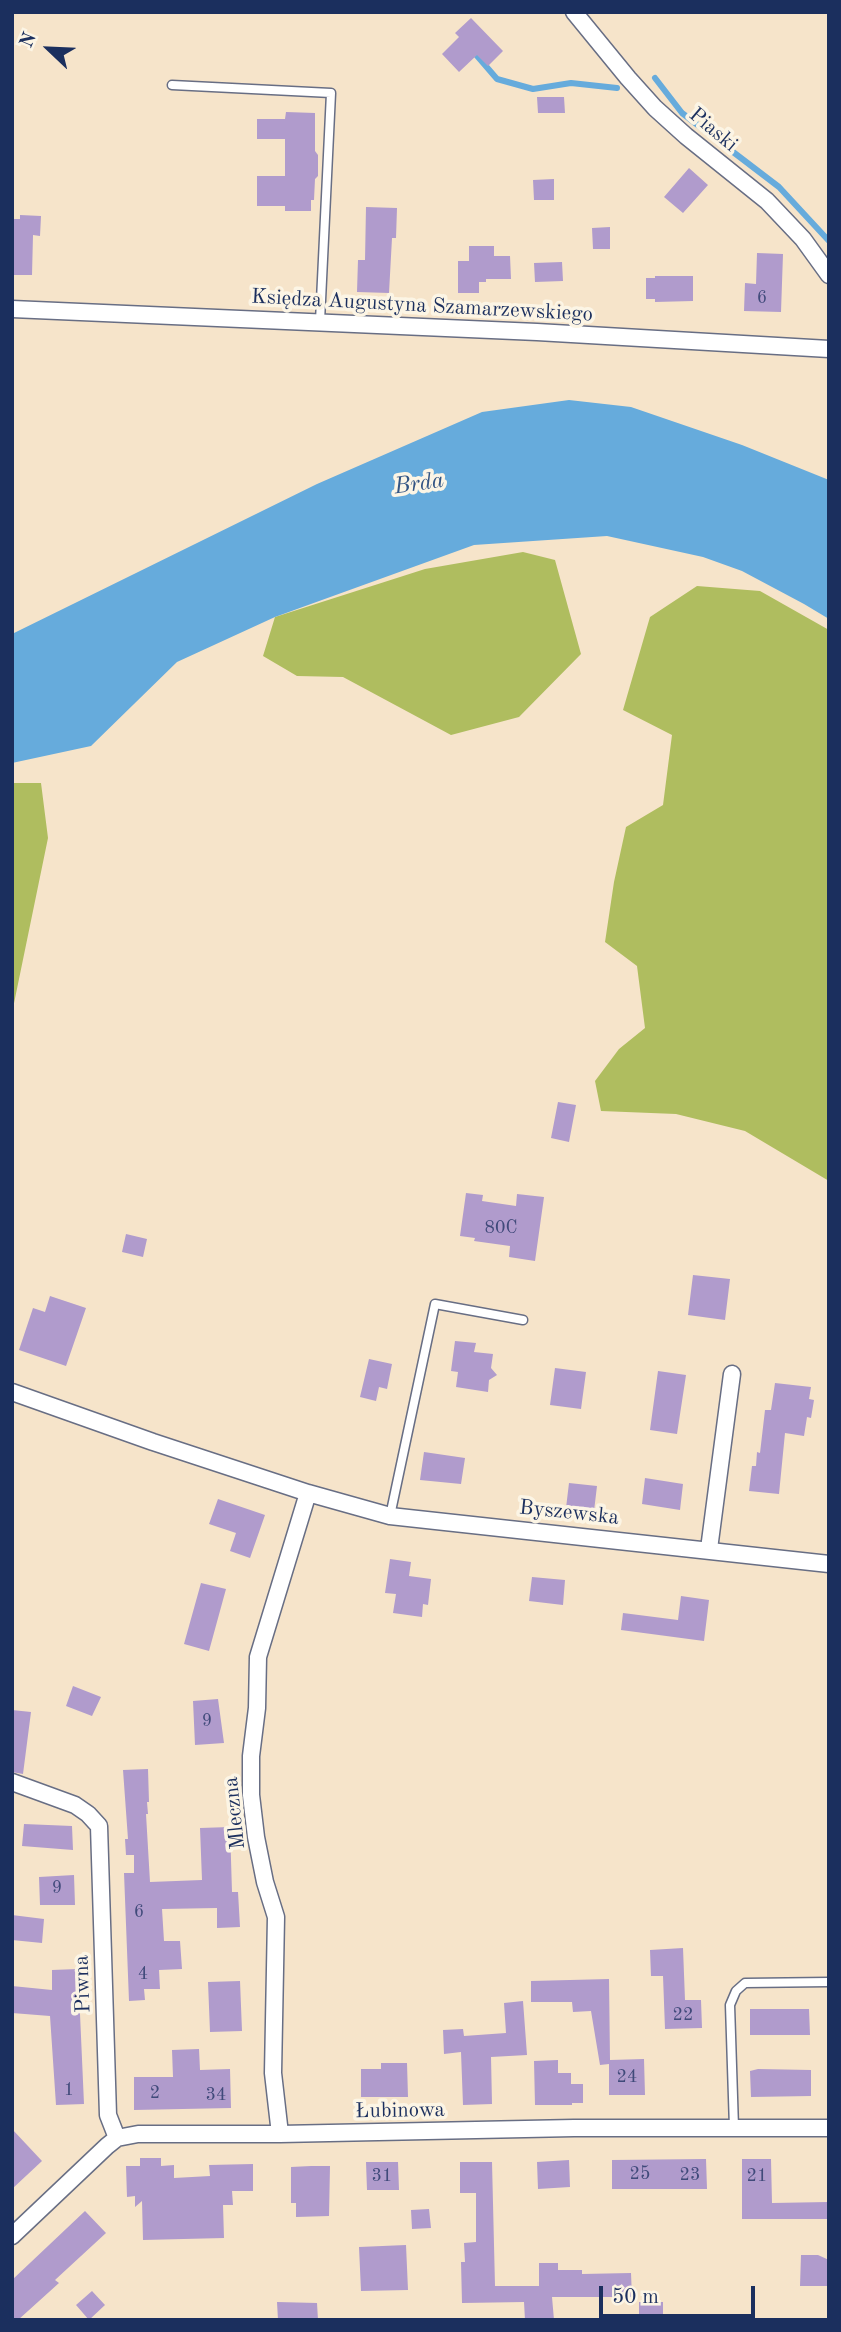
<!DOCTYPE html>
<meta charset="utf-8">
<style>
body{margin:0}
#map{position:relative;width:841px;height:2332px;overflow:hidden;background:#f6e4ca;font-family:"Old Standard TT",serif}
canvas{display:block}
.frame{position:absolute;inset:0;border:14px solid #1b2f5e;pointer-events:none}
.north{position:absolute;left:14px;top:14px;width:70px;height:70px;-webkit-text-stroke:5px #fcf5e5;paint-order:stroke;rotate:293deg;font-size:19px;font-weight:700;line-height:28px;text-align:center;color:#1b2f5e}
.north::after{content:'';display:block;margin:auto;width:24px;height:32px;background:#1b2f5e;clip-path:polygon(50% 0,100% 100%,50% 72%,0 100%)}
.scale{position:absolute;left:599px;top:2286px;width:156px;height:32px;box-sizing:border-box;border:4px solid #1b2f5e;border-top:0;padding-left:9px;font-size:21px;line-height:24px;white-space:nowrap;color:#1b2f5e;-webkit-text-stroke:5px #fcf5e5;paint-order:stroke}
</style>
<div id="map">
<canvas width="841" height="2332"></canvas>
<div class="frame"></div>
<div class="north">N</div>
<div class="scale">50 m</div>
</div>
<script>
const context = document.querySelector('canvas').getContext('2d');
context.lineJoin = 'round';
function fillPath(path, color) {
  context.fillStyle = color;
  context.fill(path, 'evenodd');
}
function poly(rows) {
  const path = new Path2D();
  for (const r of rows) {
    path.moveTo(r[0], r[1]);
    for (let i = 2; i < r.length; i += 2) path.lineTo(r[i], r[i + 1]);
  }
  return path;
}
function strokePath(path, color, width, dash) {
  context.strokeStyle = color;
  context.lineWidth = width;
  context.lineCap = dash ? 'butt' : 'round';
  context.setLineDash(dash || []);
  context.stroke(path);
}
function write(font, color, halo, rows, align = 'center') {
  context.font = font + ' "Old Standard TT",serif';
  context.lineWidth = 7;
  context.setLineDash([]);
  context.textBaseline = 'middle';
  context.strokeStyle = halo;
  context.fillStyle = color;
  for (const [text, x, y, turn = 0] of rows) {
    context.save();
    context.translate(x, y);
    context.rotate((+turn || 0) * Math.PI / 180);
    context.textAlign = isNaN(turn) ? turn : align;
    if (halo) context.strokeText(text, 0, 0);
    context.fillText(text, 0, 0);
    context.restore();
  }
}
const green = poly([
 [523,552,555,560,581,654,519,717,451,735,343,677,297,676,263,656,275,617,425,569],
 [697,586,760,591,829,630,829,1181,745,1131,676,1114,601,1111,595,1081,619,1049,645,1028,637,966,605,942,614,882,626,827,663,805,672,735,623,710,650,617],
 [12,783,41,783,48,838,12,1013]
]);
const water = poly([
 [569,400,631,407,742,445,829,480,829,619,804,604,742,571,703,557,607,536,474,545,275,617,177,662,91,746,12,763,12,634,317,484,482,412]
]);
const stream = poly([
 [472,50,497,79,533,89,571,83,617,88],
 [655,78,682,113,779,187,829,241]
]);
const building = poly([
 [471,18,503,51,488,66,477,55,459,72,442,54,459,37,455,33],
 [537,97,564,97,565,113,538,113],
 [286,112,315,113,315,151,318,155,318,176,315,179,314,200,311,200,311,211,285,211,285,206,257,206,257,176,285,176,285,139,257,139,257,119,285,119],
 [689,168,708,185,683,213,664,197],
 [554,179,554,200,534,200,533,180],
 [366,207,397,208,396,238,392,238,389,293,357,292,358,260,365,260],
 [20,215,41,216,40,236,33,235,32,275,12,275,12,219,20,219],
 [610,227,610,249,593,249,592,228],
 [469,246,494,246,494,256,510,256,511,279,486,279,486,282,479,282,479,293,458,293,458,261,469,261],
 [757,253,783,254,781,312,744,311,745,283,756,284],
 [562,262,563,281,535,282,534,263],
 [655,276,693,276,693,301,655,302,655,299,646,299,646,278,655,278],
 [558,1102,576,1105,569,1142,551,1138],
 [466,1193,483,1195,482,1201,516,1206,517,1194,544,1197,535,1261,509,1257,510,1246,474,1241,475,1238,460,1236],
 [126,1234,147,1239,143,1257,122,1252],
 [693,1275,730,1279,725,1320,688,1315],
 [50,1296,86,1308,66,1366,19,1350,33,1308,45,1312],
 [455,1341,476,1343,474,1352,493,1354,491,1368,497,1375,489,1380,488,1392,456,1387,458,1372,451,1371],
 [369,1359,392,1364,387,1389,379,1387,376,1401,360,1397],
 [555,1368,586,1372,581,1409,550,1405],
 [658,1371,686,1375,677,1434,650,1430],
 [775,1383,811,1387,809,1399,814,1400,811,1418,807,1417,804,1436,785,1433,779,1494,749,1491,752,1466,756,1466,757,1452,760,1453,765,1410,771,1410],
 [424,1452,465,1458,461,1484,420,1480],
 [645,1478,683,1484,680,1510,642,1504],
 [569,1483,597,1486,594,1511,566,1508],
 [218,1499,265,1515,250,1558,230,1551,236,1533,209,1524],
 [390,1559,411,1562,409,1576,431,1579,428,1605,423,1604,422,1617,393,1613,396,1594,385,1593],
 [532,1577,565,1580,563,1605,529,1601],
 [201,1583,226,1589,209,1651,184,1644],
 [681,1596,709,1600,704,1641,621,1630,623,1613,678,1620],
 [73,1686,101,1697,92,1716,66,1706],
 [218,1699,224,1743,195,1745,193,1701],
 [12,1710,31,1712,23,1774,12,1772],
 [148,1769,149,1802,147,1802,148,1814,146,1814,150,1882,202,1880,200,1828,230,1827,232,1892,238,1892,240,1927,217,1928,217,1908,162,1909,164,1941,180,1941,182,1969,159,1970,160,1989,144,1989,145,2000,129,2001,124,1873,134,1873,134,1855,126,1855,125,1839,128,1839,123,1770],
 [24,1824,72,1826,73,1850,22,1846],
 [74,1875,75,1905,40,1905,39,1877],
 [12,1915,44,1919,42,1943,12,1940],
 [683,1948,685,2000,701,2000,702,2028,665,2029,663,1976,651,1976,650,1950],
 [78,1969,84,2104,56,2105,50,2016,12,2013,12,1986,52,1990,52,1970],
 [609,1979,610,2060,644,2059,645,2095,609,2095,609,2064,600,2065,591,2011,573,2012,572,2002,531,2002,531,1981],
 [240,1981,242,2031,210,2032,208,1982],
 [523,2001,527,2055,491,2057,492,2104,463,2105,461,2052,444,2054,443,2030,463,2029,464,2036,506,2033,504,2003],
 [750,2009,809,2009,810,2035,750,2035],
 [199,2049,200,2070,230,2069,231,2108,134,2110,134,2077,173,2077,172,2050],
 [558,2060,558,2073,571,2073,571,2084,583,2084,583,2103,572,2103,572,2105,535,2105,534,2061],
 [381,2063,407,2063,408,2097,361,2097,361,2069,381,2069],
 [758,2069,811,2070,811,2096,751,2097,750,2071],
 [12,2129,42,2161,12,2189],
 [140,2158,161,2158,161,2166,174,2165,174,2178,210,2176,209,2165,253,2164,253,2191,232,2191,233,2205,223,2205,224,2238,143,2240,142,2201,135,2207,135,2196,127,2197,126,2166,140,2166],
 [706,2159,707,2189,612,2189,612,2160],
 [742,2159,771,2159,772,2203,828,2202,828,2219,742,2219],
 [569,2160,570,2187,538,2189,537,2162],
 [366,2162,398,2162,399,2190,367,2190],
 [460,2162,492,2162,495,2286,539,2286,539,2263,558,2263,558,2270,582,2270,582,2274,631,2273,632,2297,552,2297,554,2320,525,2320,524,2302,462,2303,461,2262,465,2262,464,2243,476,2242,476,2193,460,2193],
 [311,2166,330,2166,329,2216,296,2217,296,2203,291,2203,291,2167],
 [429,2209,431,2228,412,2229,411,2210],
 [85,2211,106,2233,55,2280,59,2283,18,2320,12,2320,12,2280],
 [406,2245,408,2290,361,2291,359,2247],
 [801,2255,818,2255,829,2260,828,2286,800,2286],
 [92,2291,105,2305,89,2320,76,2305],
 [277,2302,317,2303,318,2320,278,2320],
 [639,2302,663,2302,663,2320,639,2320]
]);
const service = poly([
 [172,85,331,93,320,321],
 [390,1516,435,1304,523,1320],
 [734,2128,730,2005,736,1991,745,1983,829,1982]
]);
const minor = poly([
 [574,12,628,78,655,108,686,136,767,201,803,239,829,275],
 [12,309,537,332,829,349],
 [12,1392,153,1442,308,1493,390,1516,829,1564],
 [709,1549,732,1374],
 [12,1782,75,1805,88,1814,99,1826,108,2115,117,2138],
 [280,2134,273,2073,276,1917,265,1882,256,1837,251,1795,251,1756,257,1708,258,1657,308,1493],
 [12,2236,107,2146,117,2138,138,2134,280,2134,574,2128,829,2128]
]);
const numberNames = [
 ["6",762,298],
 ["80C",501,1228],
 ["9",207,1721],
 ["9",57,1888],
 ["6",139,1912],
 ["4",143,1974],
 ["22",683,2015],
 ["24",627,2077],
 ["1",69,2090],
 ["2",155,2093],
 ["34",216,2095],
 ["25",640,2174],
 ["23",690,2175],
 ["31",382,2176],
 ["21",757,2176]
];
const streetNames = [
 ["Piaski",713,130,40],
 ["Księdza Augustyna Szamarzewskiego",422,306,3],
 ["Byszewska",569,1513,6],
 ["Mleczna",235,1813,-96],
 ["Piwna",83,1984,-92],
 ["Łubinowa",400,2111,-1]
];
const waterNames = [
 ["Brda",419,484,-8]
];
fillPath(green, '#afbd5f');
fillPath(water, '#66abdc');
strokePath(stream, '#66abdc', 6);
fillPath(building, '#b09bcc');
strokePath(service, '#686e84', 11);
strokePath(minor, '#686e84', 19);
strokePath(service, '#fff', 8);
strokePath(minor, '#fff', 16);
write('18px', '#404a7a', null, numberNames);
write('21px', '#1b2f5e', '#fcf5e5', streetNames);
write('italic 23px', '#325484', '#fcf5e5', waterNames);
</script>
